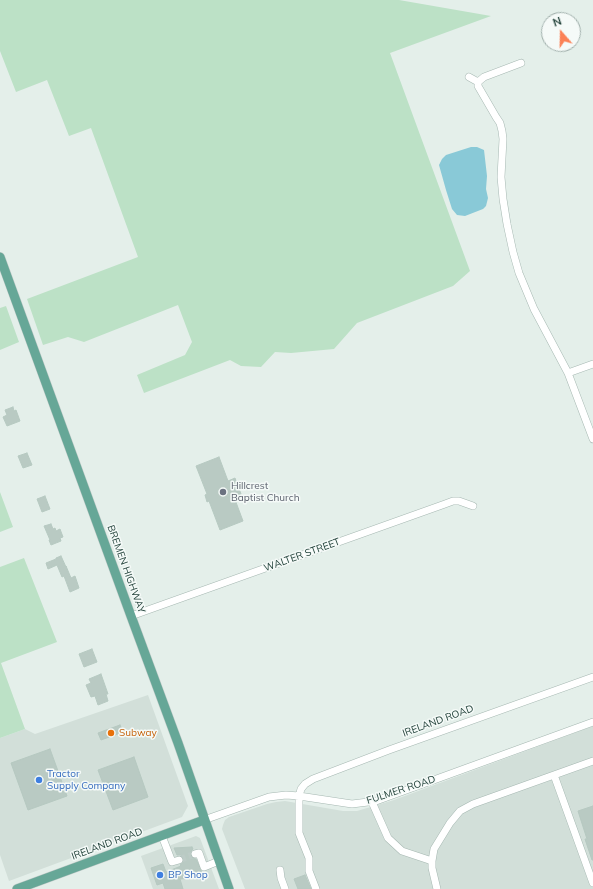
<!DOCTYPE html>
<style>
body{margin:0}
#map{position:relative;width:593px;height:889px;overflow:hidden;background:#e4efea;font-family:Mulish,sans-serif}
canvas{display:block}
.north{position:absolute;left:541px;top:12px;width:40px;height:40px;box-sizing:border-box;background:#f5faf8;border:1px solid #a1b0ac;border-radius:50%;rotate:340deg;font-size:11px;font-weight:700;line-height:16px;text-align:center;color:#22423a}
.north::after{content:'';display:block;margin:auto;width:14px;height:18px;background:#fb8156;clip-path:polygon(50% 0,100% 100%,50% 72%,0 100%)}
</style>
<div id="map">
<canvas width="593" height="889"></canvas>
<div class="north">N</div>
</div>
<script>
const context = document.querySelector('canvas').getContext('2d');
context.lineJoin = 'round';
function fillPath(path, color) {
  context.fillStyle = color;
  context.fill(path, 'evenodd');
}
function poly(rows) {
  const path = new Path2D();
  for (const r of rows) {
    path.moveTo(r[0], r[1]);
    for (let i = 2; i < r.length; i += 2) path.lineTo(r[i], r[i + 1]);
  }
  return path;
}
function strokePath(path, color, width, dash) {
  context.strokeStyle = color;
  context.lineWidth = width;
  context.lineCap = dash ? 'butt' : 'round';
  context.setLineDash(dash || []);
  context.stroke(path);
}
function write(font, color, halo, rows, align = 'center') {
  context.font = font + ' Mulish,sans-serif';
  context.lineWidth = 3;
  context.setLineDash([]);
  context.textBaseline = 'middle';
  context.strokeStyle = halo;
  context.fillStyle = color;
  for (const [text, x, y, turn = 0] of rows) {
    context.save();
    context.translate(x, y);
    context.rotate((+turn || 0) * Math.PI / 180);
    context.textAlign = isNaN(turn) ? turn : align;
    if (halo) context.strokeText(text, 0, 0);
    context.fillText(text, 0, 0);
    context.restore();
  }
}
const built = poly([
 [148,695,188,806,182,817,9,881,0,855,0,738,25,729,35,734],
 [593,726,593,889,245,889,222,829,223,825,225,820,229,817,267,804,276,802,285,801,343,811,357,811,394,800],
 [196,836,200,838,219,889,153,889,141,856]
]);
const green = poly([
 [0,0,399,0,491,16,390,53,470,271,453,286,357,323,334,349,291,353,275,352,261,367,241,366,230,360,144,393,137,375,185,355,192,342,178,305,84,342,68,337,43,345,27,299,138,257,91,128,69,136,47,80,16,92,0,51],
 [6,306,19,342,0,350,0,308],
 [0,492,13,527,0,532],
 [24,558,57,642,1,663,25,729,0,738,0,567]
]);
const water = poly([
 [471,147,477,147,484,150,487,176,486,189,488,198,486,206,483,209,465,216,457,215,452,209,446,190,439,165,442,159,446,155]
]);
const building = poly([
 [13,407,14,411,16,410,20,421,7,426,3,417,7,415,5,410,13,407],
 [27,453,32,465,23,468,18,456,27,453],
 [219,457,228,481,235,478,241,494,234,497,243,521,220,530,209,501,207,502,205,495,207,494,196,466,219,457],
 [45,496,50,509,42,512,37,499,45,496],
 [51,524,53,529,55,528,56,531,60,529,63,537,60,538,61,541,51,545,49,540,50,540,44,526,51,524],
 [61,556,66,567,66,566,71,578,75,576,79,588,70,592,64,576,62,577,57,565,48,569,46,563,56,559,56,558,61,556],
 [92,649,97,662,84,667,79,654,92,649],
 [101,674,108,694,106,694,108,701,98,705,95,696,91,697,86,685,91,683,89,679,101,674],
 [120,725,123,732,101,740,98,733,120,725],
 [50,749,67,796,28,810,11,763,50,749],
 [134,757,148,797,113,810,98,770,134,757],
 [593,806,593,860,592,860,585,839,587,839,578,811,593,806],
 [192,847,193,849,190,852,190,856,192,858,196,859,204,877,180,879,183,889,165,889,163,883,157,885,151,868,163,864,166,872,181,866,180,865,184,862,184,858,181,855,177,855,174,848,192,847],
 [305,875,311,889,298,889,294,879,305,875]
]);
const minorTunnel = poly([
 [179,860,195,854]
]);
const minor = poly([
 [521,63,484,77,478,82,478,86,496,117,500,123,502,131,503,139,501,177,503,199,507,224,513,252,519,273,534,309,568,373,593,439],
 [469,77,478,82],
 [568,373,593,364],
 [131,616,445,504,453,501,459,501,473,506],
 [554,775,593,883],
 [372,802,388,838,402,851,432,861],
 [204,820,269,797,286,795,299,796,352,804,376,801,593,722],
 [162,836,172,862,179,860],
 [195,854,199,853,204,867,219,861],
 [280,870,281,878,285,889],
 [316,889,309,871,309,858,299,833,299,796,301,789,305,784,313,779,389,750,593,677],
 [437,889,432,868,432,861,434,849,450,823,460,811,473,804,593,761]
]);
const major = poly([
 [0,257,131,616,178,743,229,889],
 [17,889,204,820]
]);
const markers = [
 [223,492,4,"#6b7280"],
 [111,733,4,"#e8710a"],
 [39,780,4,"#3f7fe0"],
 [160,875,4,"#3f7fe0"]
];
const worshipNames = [
 ["Hillcrest",231,486],
 ["Baptist Church",231,498]
];
const streetNames = [
 ["WALTER STREET",302,555,-20],
 ["BREMEN HIGHWAY",126,569,70],
 ["IRELAND ROAD",438,721,-20],
 ["FULMER ROAD",401,790,-18],
 ["IRELAND ROAD",107,844,-20]
];
const foodNames = [
 ["Subway",119,733]
];
const shopNames = [
 ["Tractor",47,774],
 ["Supply Company",47,786],
 ["BP Shop",168,875]
];
fillPath(built, '#d2dfd9');
fillPath(green, '#bce1c6');
fillPath(water, '#89c9d7');
fillPath(building, '#b9cac3');
strokePath(building, '#b6c9c1', 1);
strokePath(minorTunnel, '#bdccc7', 7, [7, 3.5]);
strokePath(minor, '#a6b8b2', 8);
strokePath(major, '#c1cac8', 10);
strokePath(minor, '#fff', 7);
strokePath(major, '#66a797', 9);
for (const [x, y, r, color] of markers) {
  const dot = new Path2D();
  dot.arc(x, y, r, 0, 2 * Math.PI);
  context.fillStyle = color;
  context.fill(dot);
  strokePath(dot, '#f5faf8', 1.5);
}
write('10px', '#5b616d', '#f5faf8', worshipNames, 'left');
write('10px', '#22423a', '#f5faf8', streetNames);
write('10px', '#c56008', '#f5faf8', foodNames, 'left');
write('10px', '#366cbe', '#f5faf8', shopNames, 'left');
</script>
